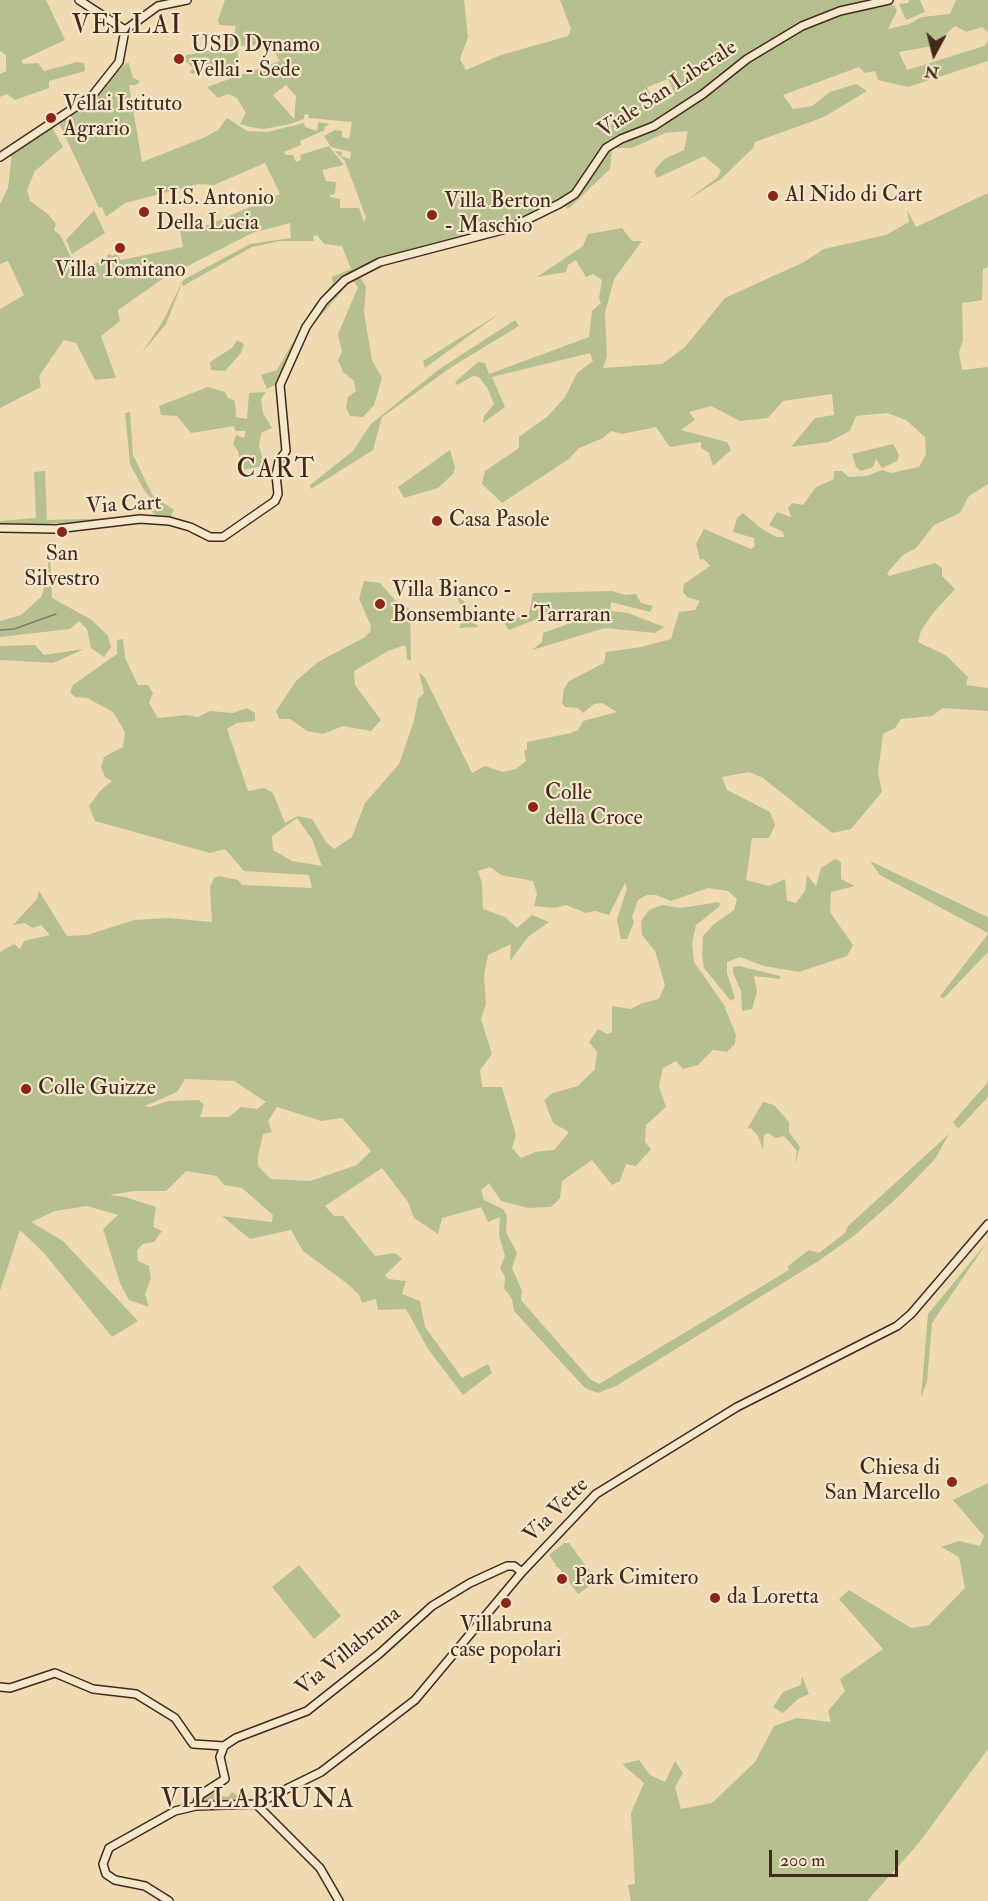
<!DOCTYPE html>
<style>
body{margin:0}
#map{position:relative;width:988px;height:1901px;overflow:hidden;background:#f0dab1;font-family:"IM FELL Double Pica",serif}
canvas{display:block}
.north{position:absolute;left:904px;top:24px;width:60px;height:60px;-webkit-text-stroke:4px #f5e7cc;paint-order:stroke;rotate:187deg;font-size:16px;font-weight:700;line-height:24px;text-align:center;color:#44281e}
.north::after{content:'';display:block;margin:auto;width:21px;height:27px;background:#44281e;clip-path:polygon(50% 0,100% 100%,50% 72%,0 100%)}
.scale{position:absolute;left:769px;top:1850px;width:129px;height:27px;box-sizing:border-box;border:3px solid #44281e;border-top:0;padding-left:8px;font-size:18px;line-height:21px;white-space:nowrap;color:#44281e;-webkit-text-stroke:4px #f5e7cc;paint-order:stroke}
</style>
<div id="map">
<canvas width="988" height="1901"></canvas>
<div class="north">N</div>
<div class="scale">200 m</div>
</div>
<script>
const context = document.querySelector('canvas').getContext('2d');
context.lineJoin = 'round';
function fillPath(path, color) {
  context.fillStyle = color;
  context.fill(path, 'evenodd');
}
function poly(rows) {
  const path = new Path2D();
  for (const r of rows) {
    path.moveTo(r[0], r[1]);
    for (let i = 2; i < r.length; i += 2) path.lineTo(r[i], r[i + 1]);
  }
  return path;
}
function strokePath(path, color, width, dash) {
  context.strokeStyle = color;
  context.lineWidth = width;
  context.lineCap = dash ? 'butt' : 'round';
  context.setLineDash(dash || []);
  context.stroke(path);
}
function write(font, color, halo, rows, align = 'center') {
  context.font = font + ' "IM FELL Double Pica",serif';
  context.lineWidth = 4.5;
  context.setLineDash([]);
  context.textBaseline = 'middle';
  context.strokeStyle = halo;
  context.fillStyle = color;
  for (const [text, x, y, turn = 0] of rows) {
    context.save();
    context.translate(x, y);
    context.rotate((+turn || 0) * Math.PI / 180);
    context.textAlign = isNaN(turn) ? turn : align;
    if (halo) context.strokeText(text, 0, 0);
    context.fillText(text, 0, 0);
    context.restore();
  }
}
const green = poly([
 [0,0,46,0,65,40,22,60,23,64,38,63,44,71,77,62,84,63,85,71,49,81,49,88,15,100,7,94,0,97,0,74,6,71,6,55,0,51],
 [225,0,464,0,468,37,460,59,466,70,501,55,568,36,571,29,560,0,889,0,882,2,895,6,897,11,888,29,909,24,922,17,950,14,956,0,988,0,988,32,982,27,966,32,955,26,933,46,899,52,907,70,984,46,988,41,988,61,908,87,878,80,875,71,865,73,859,67,783,95,793,109,812,106,830,92,856,84,867,91,824,117,755,142,753,148,721,179,687,200,718,177,721,170,704,156,657,178,654,171,664,159,684,150,688,131,665,133,632,148,612,148,610,169,568,209,558,201,508,226,392,257,382,267,359,275,366,287,364,312,372,360,382,378,374,405,363,417,350,416,346,407,348,397,356,391,354,381,343,372,338,360,342,352,338,334,358,287,352,280,305,334,287,379,267,389,261,375,277,370,315,304,333,283,332,277,351,269,342,246,324,244,317,235,313,236,314,241,280,241,252,247,183,286,182,283,166,324,141,354,162,323,182,282,185,279,250,244,291,238,290,223,252,233,164,278,118,310,120,321,101,336,116,378,95,380,76,343,64,340,39,376,41,387,0,408,0,309,24,295,8,261,0,264,0,204,8,188,12,152,52,127,63,147,35,171,27,190,30,201,48,214,56,224,54,230,60,235,77,269,89,264,90,266,106,258,108,260,107,255,110,254,112,256,116,254,121,260,183,247,180,231,208,225,280,194,265,163,214,185,199,184,125,203,106,217,102,207,99,208,59,123,127,63,129,63,133,78,140,81,136,85,129,85,142,162,203,138,218,130,227,118,247,131,267,132,304,123,305,127,317,131,318,122,330,124,324,127,325,130,300,141,301,145,284,152,286,155,293,155,296,162,301,160,300,155,329,146,344,165,322,170,326,181,336,182,335,194,330,195,330,197,340,199,340,208,359,208,364,222,366,218,345,161,335,151,342,152,341,156,350,159,351,152,331,147,324,136,335,130,342,131,342,137,349,139,352,122,309,118,308,114,304,115,304,119,290,124,264,129,250,127,240,124,246,113,237,98,228,94,218,98,207,87,280,61,276,54,259,45,237,46,239,64,192,74,190,72,193,68,184,59,186,55,225,48,223,37,234,36,236,26,219,25,218,20],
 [668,79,675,95,658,105,647,95,650,93,647,87],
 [286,85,296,96,294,119,273,95],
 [909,0,920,0,925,12,906,20,899,4,908,3],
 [986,194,988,194,988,267,983,269,982,300,962,303,963,340,959,352,962,370,988,367,988,484,969,496,960,513,934,525,916,548,903,555,887,573,889,576,935,563,942,568,942,576,955,589,933,613,921,631,918,642,947,656,968,677,966,685,988,688,988,711,943,708,932,716,901,719,895,728,883,734,878,773,882,792,851,829,832,833,763,778,749,772,722,777,727,790,770,812,775,825,769,838,752,838,746,880,769,886,785,879,787,901,796,903,805,891,807,875,816,886,821,868,835,859,841,862,841,879,855,886,831,892,830,912,853,945,847,956,799,972,764,966,740,957,727,962,727,973,735,998,731,1001,704,968,702,955,703,936,714,924,734,910,737,899,728,891,708,888,671,901,656,895,647,895,638,900,632,917,634,922,627,939,621,939,617,920,627,888,625,883,609,915,595,911,586,913,566,905,555,908,534,906,537,894,533,881,501,875,490,867,478,871,482,883,483,909,505,917,517,928,532,915,549,922,528,937,510,961,511,944,488,955,484,975,486,1004,481,1019,492,1054,480,1070,482,1087,502,1087,516,1135,512,1148,521,1158,535,1152,554,1150,569,1132,553,1123,544,1100,553,1093,578,1086,595,1069,597,1052,589,1042,598,1029,607,1034,612,1032,612,1006,631,1009,642,1003,659,999,665,985,655,951,642,935,641,921,649,910,662,905,681,908,719,902,720,906,696,925,692,943,694,962,724,1005,736,1035,735,1044,727,1052,713,1050,698,1065,683,1069,676,1061,663,1068,659,1086,666,1107,646,1125,645,1142,651,1149,636,1166,626,1164,620,1181,612,1185,592,1160,562,1181,560,1198,551,1207,528,1208,501,1201,489,1183,481,1190,484,1200,503,1209,507,1216,506,1232,517,1253,512,1268,522,1291,521,1300,590,1379,599,1384,789,1270,788,1266,809,1250,819,1253,845,1233,848,1226,949,1134,935,1159,899,1196,855,1235,820,1260,616,1386,598,1393,585,1388,514,1311,512,1299,504,1288,505,1277,500,1268,505,1256,499,1235,500,1217,488,1222,481,1207,442,1218,438,1234,414,1218,408,1202,382,1168,325,1206,334,1216,343,1216,375,1256,395,1253,402,1259,385,1275,388,1279,406,1281,402,1294,420,1301,425,1327,462,1378,488,1364,492,1373,463,1395,428,1349,406,1309,378,1310,376,1299,362,1303,359,1295,349,1285,303,1251,291,1230,250,1239,222,1216,272,1222,273,1215,242,1188,224,1185,217,1176,186,1171,166,1191,134,1191,109,1195,125,1197,156,1207,153,1227,162,1231,154,1242,143,1244,137,1250,138,1261,149,1266,151,1278,145,1294,149,1307,129,1300,120,1283,103,1229,118,1215,87,1206,55,1211,31,1222,63,1241,138,1321,112,1337,44,1253,20,1230,0,1291,0,952,14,944,20,949,24,941,50,935,41,925,33,928,25,923,13,925,37,899,39,891,67,936,87,935,134,920,168,918,212,922,210,887,214,878,219,876,238,880,242,885,312,888,309,875,244,871,225,849,210,853,95,821,89,806,100,791,112,781,105,777,101,767,104,757,123,747,125,732,113,712,87,698,75,697,70,692,73,685,117,654,117,640,123,639,125,658,138,685,148,685,153,693,149,703,158,718,187,715,198,717,210,711,233,713,247,708,255,713,255,721,237,723,227,729,248,791,264,788,273,793,285,823,298,816,312,819,326,842,334,849,352,837,365,803,399,764,414,721,418,699,424,693,419,672,425,678,472,773,485,766,503,772,516,769,526,761,524,751,527,749,527,742,571,733,578,730,583,721,617,712,602,703,594,704,583,713,578,708,565,707,562,703,564,689,569,681,604,663,606,652,641,647,671,639,679,612,695,610,700,601,687,597,683,592,684,584,710,566,704,559,700,560,696,544,704,529,751,549,755,546,754,538,733,532,737,518,743,513,762,529,776,537,784,537,783,532,769,525,777,512,791,517,788,508,792,503,803,505,816,487,834,479,834,471,842,471,849,477,867,476,882,470,891,473,919,467,926,454,925,437,906,420,887,413,856,416,850,431,829,442,791,447,815,418,834,415,832,394,783,401,768,418,740,421,711,406,689,412,695,420,681,430,727,442,731,450,713,466,709,453,701,448,701,442,670,447,656,427,622,434,611,431,603,438,579,448,569,459,502,503,482,484,485,471,519,448,519,437,548,416,565,397,577,373,593,361,590,353,492,377,505,407,483,423,484,416,494,404,488,389,479,377,473,376,457,385,455,382,478,362,485,363,489,374,589,337,592,311,601,303,599,298,602,280,593,274,586,277,576,260,568,265,566,272,537,277,583,246,588,234,622,228,632,241,642,241,614,279,605,313,607,357,603,368,662,364,685,347,725,298,804,262,824,249,886,235,909,222,907,210,916,227],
 [297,818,312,839,322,866,292,861,273,850,272,836],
 [185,1079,234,1081,266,1102,257,1109,241,1107,229,1117,200,1117,204,1105,199,1100,168,1101,150,1107,145,1106,177,1092],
 [277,1107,321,1121,342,1118,371,1151,357,1165,310,1181,271,1179,258,1166,258,1156,263,1134,272,1132,268,1121],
 [94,210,105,233,72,254,66,240],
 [500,313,425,368,423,361],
 [515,320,519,326,453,366,382,417,373,450,311,489,310,485,353,451,371,424,438,370],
 [237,340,244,344,241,353,225,371,211,370,210,362,232,348],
 [208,387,225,392,228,398,235,401,236,417,247,419,249,393,266,392,261,399,263,413,272,428,261,433,259,446,263,460,259,467,241,470,238,451,233,444,236,435,244,438,247,424,245,431,235,431,234,426,191,433,177,416,161,415,159,406],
 [130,412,133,455,153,496,174,510,170,517,156,515,139,502,158,508,144,490,130,464,125,413],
 [893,444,899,455,897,461,882,468,876,459,873,467,861,471,856,467,852,454],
 [450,450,455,467,453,474,438,488,404,498,398,487],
 [45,471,47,520,122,518,46,524,33,533,0,532,0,521,36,518,34,472],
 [49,538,52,598,92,620,108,636,111,647,104,657,91,648,87,629,79,621,70,629,0,637,0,621,21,615,41,597,48,577],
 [364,581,380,583,395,600,410,609,411,661,407,659,406,646,402,646,388,651,354,671,355,685,381,720,371,731,343,726,323,734,307,731,290,719,279,719,276,711,296,681,318,662,365,637,370,632,371,626,359,599],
 [612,591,625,595,636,594,641,603,653,606,650,612,611,602,610,611,628,613,664,627,655,633,605,628,532,650,542,642,543,633,576,621,583,623,602,615,585,612,547,615,509,630,504,623,529,613,533,593],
 [456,594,468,605,472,620,478,627,459,628,465,616],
 [35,645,44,655,84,649,53,663,0,660,0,646],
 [870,861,988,917,988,933,880,875],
 [988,934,988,952,943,999,940,996],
 [739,966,780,976,780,979,754,976,757,991,752,1009,742,1011,741,991,733,973,733,967],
 [988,1082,988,1097,958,1129,953,1122],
 [763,1102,774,1105,789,1122,789,1132,800,1147,795,1165,797,1151,784,1136,776,1138,768,1133,764,1135,763,1150,758,1136,751,1128,747,1129],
 [988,1241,932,1323,927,1382,921,1397,928,1314],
 [988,1483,988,1749,918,1844,867,1901,631,1901,628,1885,635,1884,631,1813,644,1783,622,1764,639,1760,650,1775,665,1782,675,1761,683,1773,675,1787,681,1809,712,1803,755,1762,774,1726,797,1718,831,1722,828,1711,845,1691,840,1679,883,1649,839,1599,849,1590,911,1628,929,1625,965,1588,959,1557,941,1547,959,1541,980,1546,984,1536,953,1500],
 [564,1543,569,1543,597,1581,578,1594,559,1568,555,1566,556,1565,549,1555],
 [299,1565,341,1616,314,1639,272,1587],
 [802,1676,809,1694,798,1699,783,1713,773,1707,783,1692,801,1685],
 [219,1787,213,1792,216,1795,228,1797,232,1792,238,1796,238,1801,199,1802,198,1799]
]);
const stream = poly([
 [0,630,14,629,56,614]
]);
const secondary = poly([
 [79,0,125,30],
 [0,157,92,96,119,62,125,30,158,6,187,0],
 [0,528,56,529,140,519,169,521,190,527,210,537,223,537,275,501,278,494,276,475,279,461,286,451,280,385,306,327,324,301,345,280,380,262,510,228,559,204,575,194,606,148,621,139,654,126,703,94,747,59,802,26,840,11,889,0],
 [0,1687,10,1688,55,1673,93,1689,136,1694,175,1718,193,1744,224,1746],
 [256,1804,320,1868,339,1901],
 [196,1806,200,1795,225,1779,220,1757,224,1746,236,1738,307,1711,379,1654,432,1606,470,1583,507,1566,514,1566,522,1572],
 [169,1901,145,1886,115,1880,106,1874,103,1864,109,1848,175,1811,196,1806,256,1804,321,1772,415,1700,522,1572,596,1494,737,1407,897,1326,911,1314,988,1224]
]);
const markers = [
 [179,59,6,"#8f2418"],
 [51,118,6,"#8f2418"],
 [773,196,6,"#8f2418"],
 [144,212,6,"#8f2418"],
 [432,215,6,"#8f2418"],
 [120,248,6,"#8f2418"],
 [437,521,6,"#8f2418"],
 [62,532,6,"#8f2418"],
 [380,604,6,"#8f2418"],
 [533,807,6,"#8f2418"],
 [26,1089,6,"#8f2418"],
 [952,1482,6,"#8f2418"],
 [562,1579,6,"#8f2418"],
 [715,1598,6,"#8f2418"],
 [506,1603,6,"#8f2418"]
];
const poiNames = [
 ["USD Dynamo",191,46],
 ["Vellai - Sede",191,71],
 ["Vellai Istituto",63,105],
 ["Agrario",63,130],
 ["Al Nido di Cart",785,196],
 ["I.I.S. Antonio",156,199],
 ["Della Lucia",156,224],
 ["Villa Berton",444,202],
 ["- Maschio",444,227],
 ["Villa Tomitano",120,271,"center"],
 ["Casa Pasole",449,521],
 ["San",62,555,"center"],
 ["Silvestro",62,580,"center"],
 ["Villa Bianco -",392,591],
 ["Bonsembiante - Tarraran",392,616],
 ["Colle",545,794],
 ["della Croce",545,819],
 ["Colle Guizze",38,1089],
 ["Chiesa di",940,1469,"right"],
 ["San Marcello",940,1494,"right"],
 ["Park Cimitero",574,1579],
 ["da Loretta",727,1598],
 ["Villabruna",506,1626,"center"],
 ["case popolari",506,1651,"center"]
];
const streetNames = [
 ["Viale San Liberale",668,90,-33],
 ["Via Cart",124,506,-3],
 ["Via Vette",557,1511,-45],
 ["Via Villabruna",349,1652,-39]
];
const quarterNames = [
 ["VELLAI",127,27],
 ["CART",276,471],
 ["VILLABRUNA",258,1801]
];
fillPath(green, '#b6c08e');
strokePath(stream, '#788076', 1.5);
strokePath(secondary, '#44281e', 10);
strokePath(secondary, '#f5e7cc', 7);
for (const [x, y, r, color] of markers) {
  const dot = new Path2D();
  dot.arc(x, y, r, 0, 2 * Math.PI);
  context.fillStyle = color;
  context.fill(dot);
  strokePath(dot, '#f5e7cc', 2);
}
write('22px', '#44281e', '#f5e7cc', poiNames, 'left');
write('22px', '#44281e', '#f5e7cc', streetNames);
context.letterSpacing = '1.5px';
write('26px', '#44281e', '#f5e7cc', quarterNames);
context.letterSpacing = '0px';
</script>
